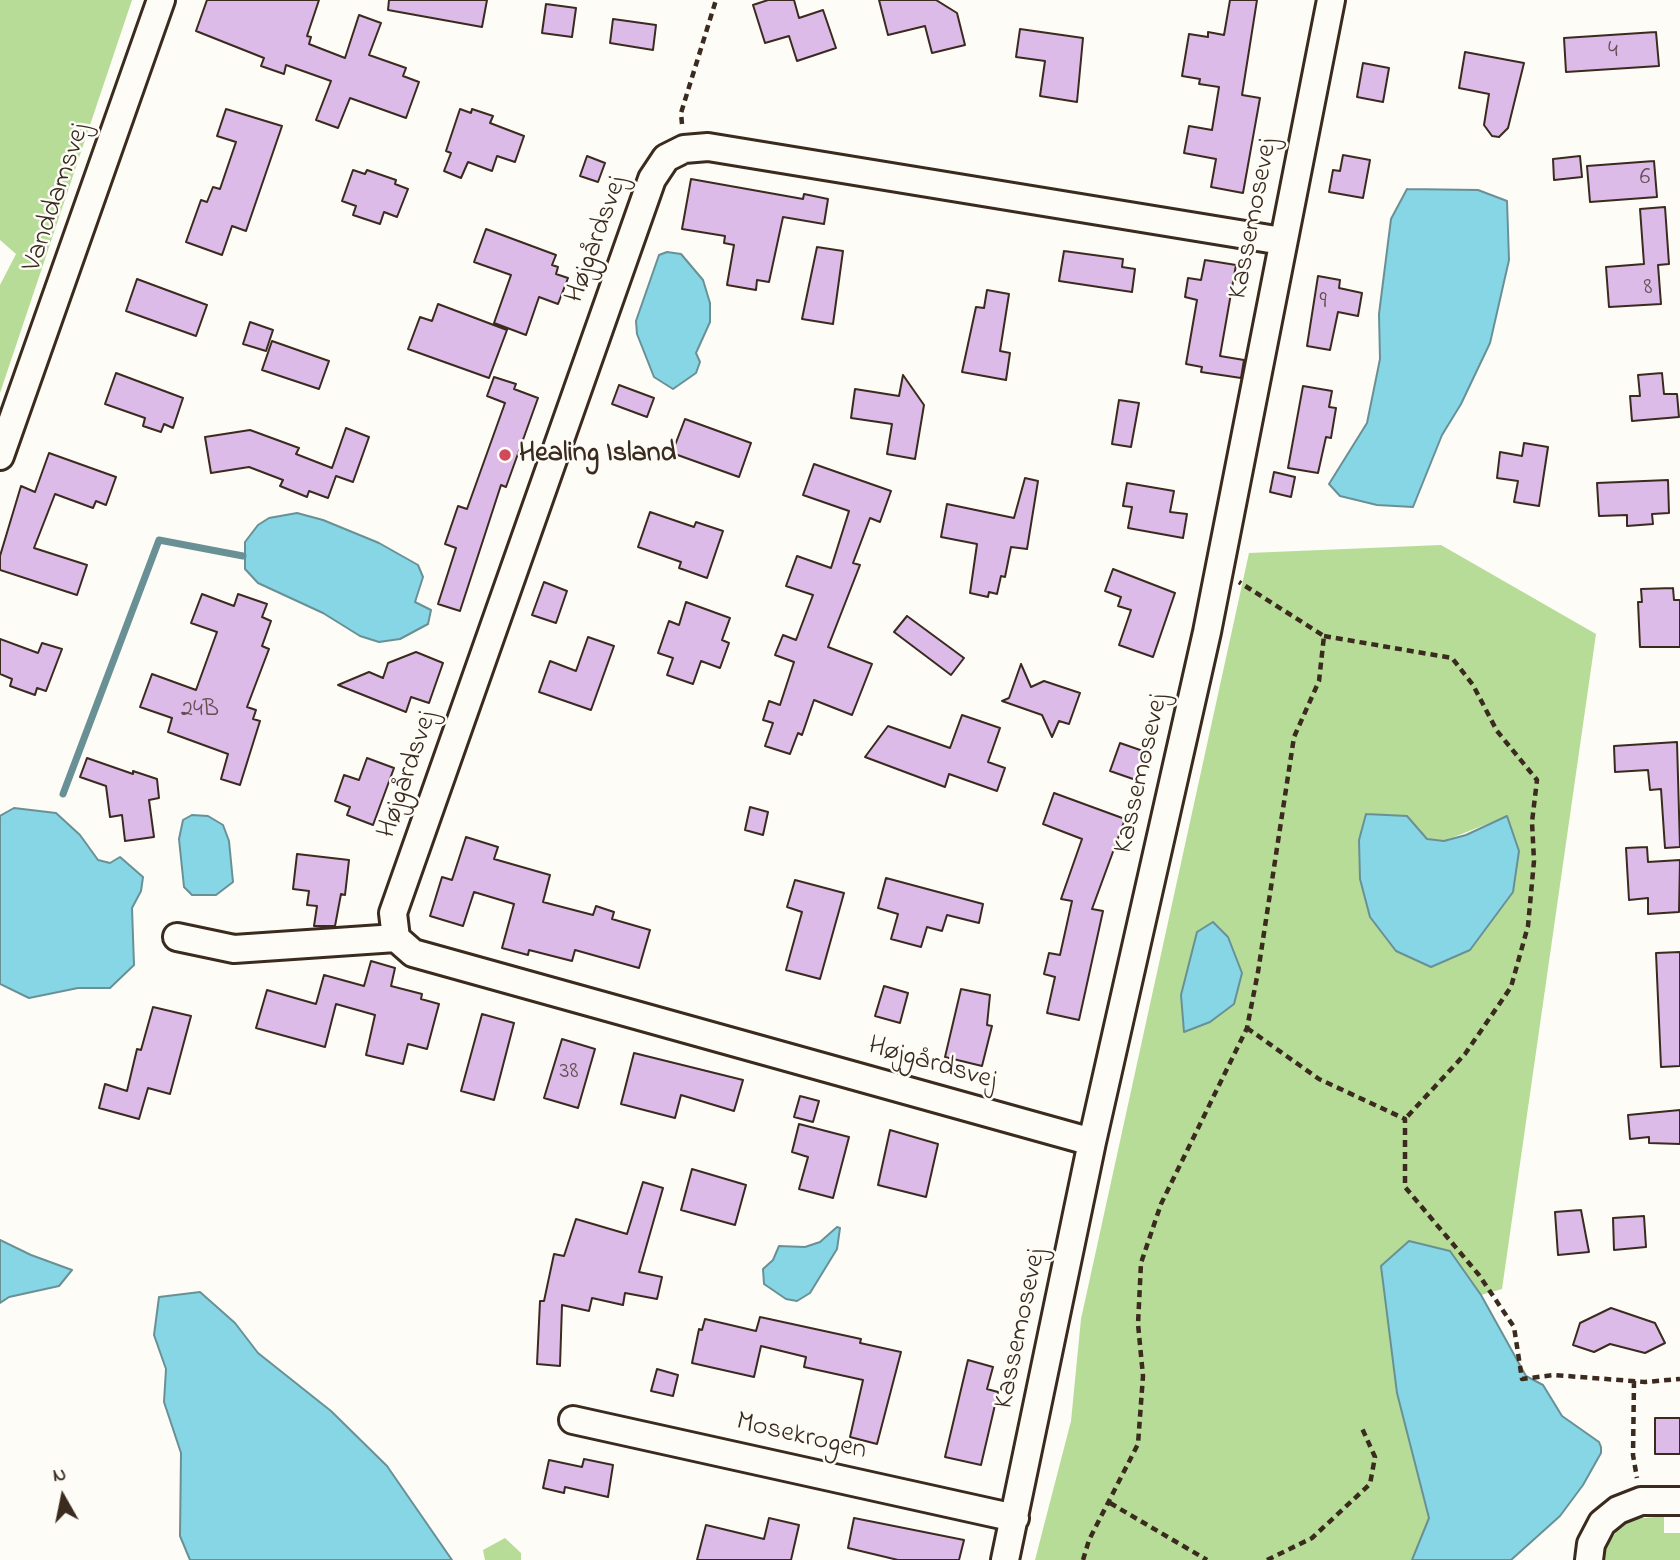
<!DOCTYPE html>
<meta charset="utf-8">
<style>
body{margin:0}
#map{position:relative;width:1680px;height:1560px;overflow:hidden;background:#fdfcf7;font-family:"Indie Flower",sans-serif}
canvas{display:block}
.north{position:absolute;left:28px;top:1462px;width:70px;height:70px;-webkit-text-stroke:5px #fdfcf7;paint-order:stroke;rotate:351deg;font-size:19px;font-weight:700;line-height:28px;text-align:center;color:#3b2a1e}
.north::after{content:'';display:block;margin:auto;width:24px;height:32px;background:#3b2a1e;clip-path:polygon(50% 0,100% 100%,50% 72%,0 100%)}
</style>
<div id="map">
<canvas width="1680" height="1560"></canvas>
<div class="north">N</div>
</div>
<script>
const context = document.querySelector('canvas').getContext('2d');
context.lineJoin = 'round';
function fillPath(path, color) {
  context.fillStyle = color;
  context.fill(path, 'evenodd');
}
function poly(rows) {
  const path = new Path2D();
  for (const r of rows) {
    path.moveTo(r[0], r[1]);
    for (let i = 2; i < r.length; i += 2) path.lineTo(r[i], r[i + 1]);
  }
  return path;
}
function strokePath(path, color, width, dash) {
  context.strokeStyle = color;
  context.lineWidth = width;
  context.lineCap = dash ? 'butt' : 'round';
  context.setLineDash(dash || []);
  context.stroke(path);
}
function write(font, color, halo, rows, align = 'center') {
  context.font = font + ' "Indie Flower",sans-serif';
  context.lineWidth = 5;
  context.setLineDash([]);
  context.textBaseline = 'middle';
  context.strokeStyle = halo;
  context.fillStyle = color;
  for (const [text, x, y, turn = 0] of rows) {
    context.save();
    context.translate(x, y);
    context.rotate((+turn || 0) * Math.PI / 180);
    context.textAlign = isNaN(turn) ? turn : align;
    if (halo) context.strokeText(text, 0, 0);
    context.fillText(text, 0, 0);
    context.restore();
  }
}
const green = poly([
 [0,0,132,0,0,393,0,285,16,254,0,240],
 [1441,545,1596,634,1502,1289,1481,1295,1450,1251,1381,1266,1397,1393,1429,1518,1415,1555,1412,1560,1035,1560,1071,1421,1081,1319,1249,553],
 [1407,816,1427,839,1444,841,1507,816,1513,892,1470,950,1431,967,1396,951,1370,917],
 [1664,1516,1664,1533,1680,1533,1680,1560,1603,1560,1605,1549,1624,1520],
 [505,1538,521,1553,521,1560,485,1560,483,1550]
]);
const water = poly([
 [1407,189,1478,190,1507,201,1509,260,1490,343,1461,404,1442,435,1413,507,1377,505,1340,496,1329,484,1367,423,1380,359,1379,314,1391,219,1407,189],
 [667,252,681,254,703,280,710,303,710,322,696,353,700,362,696,373,673,389,654,377,637,334,636,321,659,255,667,252],
 [297,513,323,520,379,543,418,565,423,577,415,602,431,610,428,624,400,639,379,642,360,636,323,613,258,583,245,569,245,542,258,525,269,518,297,513],
 [14,808,56,813,80,835,98,860,110,863,120,857,143,877,141,891,132,908,134,965,110,988,78,988,29,998,0,984,0,816,14,808],
 [1366,814,1407,816,1427,839,1444,841,1466,835,1507,816,1519,851,1513,892,1470,950,1431,967,1396,951,1370,917,1360,879,1359,840,1366,814],
 [192,815,208,816,223,825,229,841,233,882,216,895,192,895,184,887,179,839,183,820,192,815],
 [1213,922,1228,937,1242,973,1234,1004,1210,1022,1184,1032,1181,995,1197,932,1213,922],
 [837,1227,840,1228,837,1249,810,1293,797,1301,786,1299,764,1284,763,1269,773,1260,779,1246,805,1247,820,1242,837,1227],
 [0,1240,31,1255,72,1270,59,1286,9,1297,0,1303,0,1240],
 [1409,1241,1450,1251,1481,1295,1526,1376,1543,1385,1562,1416,1599,1442,1601,1447,1601,1453,1583,1485,1560,1516,1511,1560,1412,1560,1429,1518,1397,1393,1381,1266,1409,1241],
 [200,1292,235,1323,258,1353,331,1411,387,1466,452,1560,190,1560,180,1536,181,1453,164,1402,166,1369,154,1335,159,1297,200,1292]
]);
const stream = poly([
 [63,794,159,540,243,556]
]);
const building = poly([
 [207,0,319,0,307,36,311,37,309,44,345,58,359,15,381,23,369,55,406,68,403,76,419,82,406,118,350,98,338,128,316,120,331,81,286,65,284,74,261,66,264,58,196,31,207,0],
 [389,0,487,0,482,27,388,10,389,0],
 [768,0,794,0,799,18,823,10,836,48,797,61,789,36,765,43,753,5,768,0],
 [879,0,936,0,957,13,965,45,932,53,925,26,888,35,879,0],
 [1230,0,1257,0,1242,95,1260,98,1243,193,1211,187,1216,159,1184,153,1189,126,1212,130,1219,87,1199,84,1200,79,1182,76,1189,34,1208,37,1208,32,1224,35,1230,0],
 [546,4,576,8,572,37,542,33,546,4],
 [613,19,656,25,653,50,610,43,613,19],
 [1020,29,1083,38,1077,102,1040,96,1045,61,1016,57,1020,29],
 [1656,32,1659,66,1566,72,1564,38,1656,32],
 [1465,52,1524,63,1508,128,1499,137,1492,136,1484,125,1489,94,1459,88,1465,52],
 [1363,63,1389,68,1383,102,1357,97,1363,63],
 [226,109,282,126,246,231,232,226,222,255,186,242,201,200,207,202,213,187,220,189,236,142,217,136,226,109],
 [460,109,471,113,472,109,493,116,490,123,524,136,515,162,497,156,492,171,468,162,461,178,444,171,451,153,446,151,460,109],
 [1343,155,1370,160,1363,198,1329,192,1333,170,1340,171,1343,155],
 [587,156,605,163,598,182,580,176,587,156],
 [1580,156,1582,177,1554,180,1553,159,1580,156],
 [1654,161,1657,197,1590,202,1587,166,1654,161],
 [353,170,365,174,367,170,396,180,395,184,408,189,397,217,384,212,380,224,353,215,356,206,342,201,353,170],
 [691,179,803,199,804,194,828,199,824,224,783,217,769,282,757,280,756,290,727,285,734,245,724,243,725,236,682,229,691,179],
 [1665,207,1669,264,1658,265,1661,304,1609,307,1606,267,1644,264,1640,209,1665,207],
 [486,229,556,255,552,265,558,267,556,274,568,278,558,304,539,297,526,335,494,323,511,275,474,262,486,229],
 [817,247,843,251,833,324,802,319,817,247],
 [1064,251,1123,259,1122,267,1135,269,1132,292,1059,281,1064,251],
 [1205,260,1236,265,1220,356,1244,360,1241,378,1201,372,1202,367,1186,364,1197,300,1185,297,1188,278,1201,280,1205,260],
 [1318,276,1340,280,1339,288,1362,293,1358,316,1338,312,1330,350,1307,346,1318,276],
 [137,279,207,305,196,336,126,311,137,279],
 [987,290,1009,294,1000,351,1010,353,1006,380,962,372,976,307,984,308,987,290],
 [438,304,507,330,489,378,408,349,420,317,432,321,438,304],
 [250,322,273,330,266,351,243,344,250,322],
 [272,341,329,361,319,389,262,370,272,341],
 [116,373,183,398,173,428,164,424,161,432,143,426,145,418,105,404,116,373],
 [1662,373,1664,394,1677,394,1679,417,1632,421,1630,396,1640,396,1638,375,1662,373],
 [903,375,924,405,915,459,887,454,892,424,851,418,855,389,899,396,903,375],
 [494,377,516,384,514,389,538,398,506,487,501,485,460,611,438,604,456,548,445,544,458,506,467,509,505,403,487,396,494,377],
 [619,385,654,398,647,417,612,404,619,385],
 [1303,386,1332,391,1329,407,1336,408,1331,438,1326,437,1318,473,1288,468,1303,386],
 [1119,400,1139,403,1131,447,1112,444,1119,400],
 [685,419,751,443,739,477,672,453,685,419],
 [346,428,369,437,353,482,336,476,328,498,309,491,307,497,280,486,283,480,249,467,211,473,205,437,250,430,299,448,296,454,332,468,346,428],
 [1524,443,1548,447,1539,506,1514,502,1518,481,1497,478,1500,452,1522,456,1524,443],
 [49,453,116,477,106,505,96,501,93,508,55,494,34,548,87,565,77,595,0,570,0,556,21,486,35,492,49,453],
 [814,464,891,491,880,522,870,518,853,563,860,565,828,647,872,664,852,715,814,700,802,735,798,733,790,754,765,746,773,723,763,720,769,701,780,705,794,662,775,655,783,635,796,640,813,595,786,586,797,556,831,568,849,511,803,495,814,464],
 [1274,472,1295,477,1291,497,1270,492,1274,472],
 [1025,478,1038,481,1027,549,1011,547,1005,577,1001,576,997,594,989,592,988,597,970,593,977,544,941,537,947,504,1014,518,1025,478],
 [1668,480,1669,513,1652,514,1653,524,1627,526,1627,515,1599,516,1597,483,1668,480],
 [1127,483,1174,491,1170,512,1187,514,1183,538,1128,528,1132,507,1123,506,1127,483],
 [650,512,694,527,696,522,723,531,707,578,679,568,681,562,638,547,650,512],
 [1113,569,1175,593,1153,657,1119,645,1131,610,1118,606,1121,597,1105,591,1113,569],
 [544,582,567,591,556,623,532,615,544,582],
 [1673,588,1674,600,1680,600,1680,647,1640,647,1638,602,1642,602,1641,589,1673,588],
 [202,594,234,606,238,594,267,604,262,617,271,621,262,646,269,649,247,707,256,710,253,719,260,721,240,785,221,779,228,754,168,732,172,718,140,707,152,674,196,690,217,632,191,623,202,594],
 [686,602,730,618,722,640,729,643,720,668,701,661,693,684,667,675,673,658,658,653,669,621,679,625,686,602],
 [907,616,964,658,951,675,894,632,907,616],
 [588,637,614,646,591,710,539,692,550,661,576,671,588,637],
 [0,639,38,653,42,643,62,649,46,691,37,688,35,695,10,686,12,679,0,674,0,639],
 [416,652,443,663,429,703,411,697,406,712,338,685,369,672,383,678,388,663,416,652],
 [1021,664,1031,687,1044,681,1080,693,1069,724,1059,721,1052,737,1042,715,1002,701,1009,698,1021,664],
 [962,715,1000,728,988,762,1005,768,997,791,949,774,945,787,865,757,888,726,950,748,962,715],
 [1677,742,1680,847,1665,848,1661,789,1650,790,1648,770,1615,772,1614,746,1677,742],
 [1120,743,1146,752,1136,780,1110,771,1120,743],
 [87,758,133,774,133,771,157,779,159,798,149,800,154,837,125,841,122,815,110,817,106,786,80,777,87,758],
 [367,758,394,768,373,825,347,815,350,807,335,801,344,775,359,780,367,758],
 [1054,793,1125,819,1092,909,1103,911,1079,1020,1047,1013,1055,977,1044,974,1049,953,1060,955,1072,901,1061,899,1082,839,1043,824,1054,793],
 [750,807,768,812,763,835,745,830,750,807],
 [466,837,498,847,494,859,550,875,543,902,593,915,596,906,614,912,612,919,650,930,639,968,575,950,572,961,529,950,528,955,502,948,514,904,474,892,463,926,430,916,442,877,452,880,466,837],
 [1647,847,1648,862,1680,860,1679,912,1648,914,1648,898,1629,900,1626,848,1647,847],
 [297,854,349,860,345,895,341,894,335,926,314,926,317,906,307,905,309,891,293,889,297,854],
 [886,878,983,904,979,923,947,915,942,931,927,927,921,947,891,939,898,914,878,908,886,878],
 [795,880,844,893,820,979,786,970,802,912,787,907,795,880],
 [1680,952,1680,1066,1661,1067,1656,953,1680,952],
 [371,961,395,968,391,986,422,994,421,999,439,1004,427,1049,408,1044,403,1064,366,1055,375,1015,336,1004,325,1047,256,1028,267,990,316,1004,324,975,364,986,371,961],
 [884,986,908,993,900,1023,875,1016,884,986],
 [961,989,990,995,987,1025,992,1026,982,1066,945,1057,961,989],
 [153,1007,191,1016,170,1094,148,1088,139,1119,99,1108,105,1084,127,1091,137,1049,141,1050,153,1007],
 [482,1014,514,1023,494,1100,461,1091,482,1014],
 [562,1039,595,1049,578,1108,544,1098,562,1039],
 [634,1053,743,1080,734,1111,681,1095,675,1118,621,1104,634,1053],
 [800,1096,819,1101,813,1122,794,1117,800,1096],
 [1680,1110,1680,1144,1649,1143,1649,1137,1630,1139,1628,1115,1680,1110],
 [799,1124,849,1137,833,1198,799,1189,808,1157,792,1152,799,1124],
 [890,1130,938,1144,926,1197,878,1185,890,1130],
 [692,1169,746,1185,735,1225,681,1210,692,1169],
 [643,1182,663,1188,639,1272,662,1277,657,1299,625,1293,623,1305,592,1298,589,1311,562,1305,560,1366,537,1364,540,1301,544,1301,554,1254,564,1256,576,1219,627,1234,643,1182],
 [1581,1210,1589,1252,1558,1255,1555,1212,1581,1210],
 [1644,1216,1646,1247,1614,1250,1613,1218,1644,1216],
 [1611,1308,1655,1323,1665,1343,1645,1353,1610,1344,1594,1352,1573,1345,1580,1323,1611,1308],
 [760,1317,861,1339,860,1343,901,1352,877,1444,850,1437,863,1380,804,1367,806,1357,761,1346,754,1377,692,1363,699,1329,702,1330,705,1319,756,1331,760,1317],
 [968,1360,993,1367,987,1389,998,1392,981,1465,945,1457,968,1360],
 [657,1369,678,1375,673,1396,651,1391,657,1369],
 [1655,1418,1680,1418,1680,1454,1655,1454,1655,1418],
 [584,1459,613,1465,608,1497,565,1487,564,1493,543,1488,549,1460,582,1467,584,1459],
 [769,1518,799,1525,791,1560,697,1560,706,1525,764,1539,769,1518],
 [854,1518,964,1540,959,1560,898,1560,848,1548,854,1518]
]);
const path = poly([
 [682,124,681,113,716,0],
 [1324,636,1452,658,1473,685,1497,731,1537,780,1532,822,1534,861,1528,926,1511,987,1465,1054,1405,1119],
 [1247,1028,1319,1079,1405,1119,1405,1187,1479,1275,1514,1327,1522,1379,1554,1375,1645,1382,1680,1379],
 [1634,1381,1633,1455,1637,1478],
 [1110,1503,1207,1560],
 [1083,1560,1089,1540,1138,1444,1143,1376,1138,1324,1141,1263,1161,1204,1247,1028,1258,972,1294,737,1319,681,1324,636,1239,582],
 [1267,1560,1312,1538,1370,1484,1375,1457,1361,1426]
]);
const minor = poly([
 [0,456,161,0],
 [177,937,234,949,396,938],
 [1092,1142,413,953,396,938,393,913,652,179,666,158,684,149,708,147,1282,241],
 [573,1420,1015,1518],
 [1005,1560,1092,1142,1207,632,1331,0],
 [1589,1560,1591,1544,1602,1523,1618,1510,1641,1501,1680,1501]
]);
const markers = [
 [505,455,7,"#d1495b"]
];
const numberNames = [
 ["4",1613,52],
 ["6",1645,179],
 ["8",1648,289],
 ["9",1323,303],
 ["24B",200,711],
 ["38",569,1073]
];
const streetNames = [
 ["Vanddamsvej",58,198,-71],
 ["Kassemosevej",1255,219,-79],
 ["Højgårdsvej",598,240,-70],
 ["Kassemosevej",1143,774,-77],
 ["Højgårdsvej",409,775,-71],
 ["Højgårdsvej",932,1065,16],
 ["Kassemosevej",1022,1329,-78],
 ["Mosekrogen",801,1438,13]
];
const poiNames = [
 ["Healing Island",519,455]
];
fillPath(green, '#b7dc97');
fillPath(water, '#87d6e5');
strokePath(water, '#699195', 2);
strokePath(stream, '#699195', 7);
fillPath(building, '#dcbbe8');
strokePath(building, '#3b2a1e', 2);
strokePath(minor, '#3b2a1e', 32);
strokePath(path, '#3b2a1e', 4.5, [7, 5]);
strokePath(minor, '#fdfcf7', 26);
for (const [x, y, r, color] of markers) {
  const dot = new Path2D();
  dot.arc(x, y, r, 0, 2 * Math.PI);
  context.fillStyle = color;
  context.fill(dot);
  strokePath(dot, '#fdfcf7', 2.5);
}
write('24px', '#634e50', null, numberNames);
write('28px', '#3b2a1e', '#fdfcf7', streetNames);
write('bold 28px', '#3b2a1e', '#fdfcf7', poiNames, 'left');
</script>
